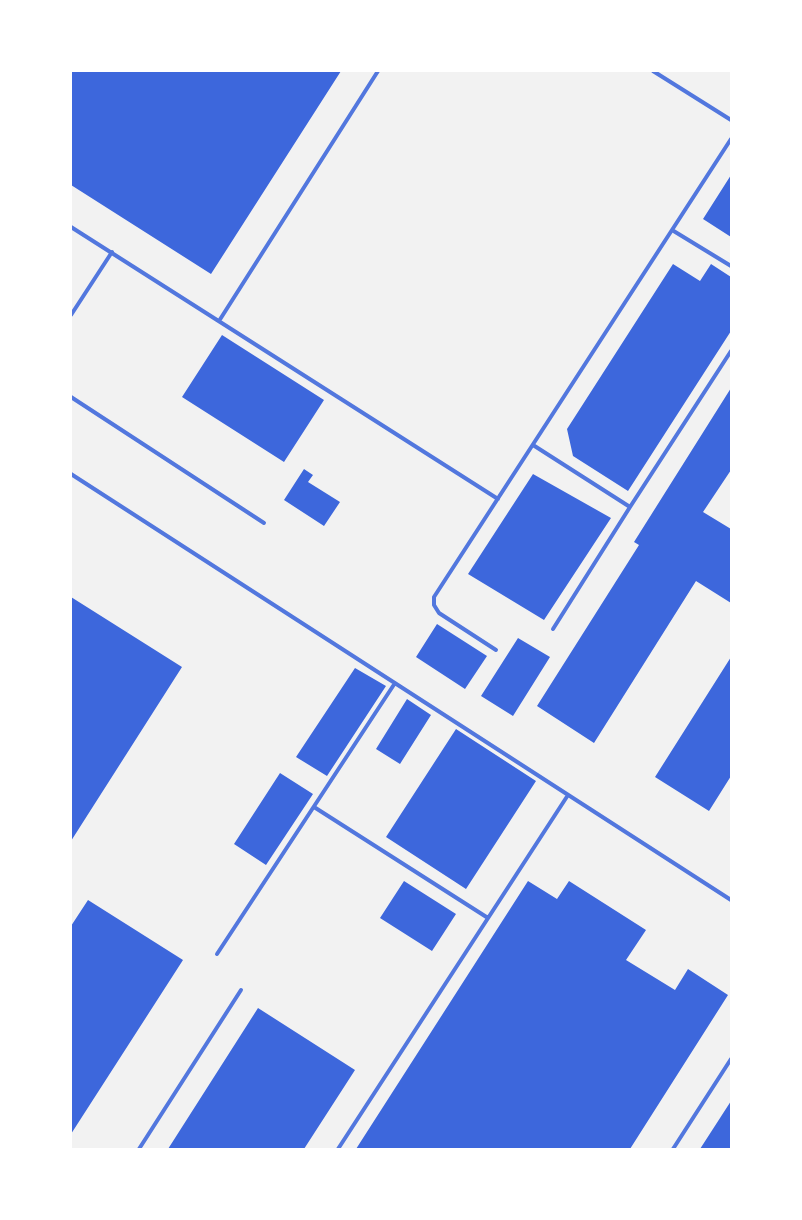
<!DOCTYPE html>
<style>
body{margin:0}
#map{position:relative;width:802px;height:1220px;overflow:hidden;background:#f2f2f2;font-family:Helvetica,sans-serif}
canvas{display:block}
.frame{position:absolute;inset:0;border:72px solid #fff;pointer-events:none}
</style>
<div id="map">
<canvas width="802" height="1220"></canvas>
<div class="frame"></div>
</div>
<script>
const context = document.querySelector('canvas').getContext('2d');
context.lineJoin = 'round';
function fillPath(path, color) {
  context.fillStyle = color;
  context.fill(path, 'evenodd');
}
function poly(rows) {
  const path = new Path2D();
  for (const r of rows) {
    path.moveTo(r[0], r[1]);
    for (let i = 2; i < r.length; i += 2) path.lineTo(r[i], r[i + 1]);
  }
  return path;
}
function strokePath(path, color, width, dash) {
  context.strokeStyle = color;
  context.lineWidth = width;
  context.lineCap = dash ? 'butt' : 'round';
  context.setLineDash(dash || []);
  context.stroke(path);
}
const building = poly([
 [72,71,341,71,211,274,71,185],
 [731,175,731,237,703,219],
 [673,264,700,281,711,264,731,277,731,331,628,491,573,456,567,429],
 [222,335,324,400,284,462,182,397],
 [731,388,731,470,703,512,731,529,731,603,696,581,594,743,537,706,639,545,634,542],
 [304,469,313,475,308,482,340,502,324,526,284,500],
 [533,474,611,518,544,620,468,574],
 [71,597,182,667,71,841],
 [437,624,487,656,465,689,416,657],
 [518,638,550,657,513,716,481,696],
 [731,657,731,776,709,811,655,777],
 [355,668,386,686,327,776,296,757],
 [407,699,431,715,400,764,376,749],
 [456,729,536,781,466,889,386,837],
 [280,773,313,794,266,865,234,844],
 [404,881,456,914,432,951,380,918],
 [528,881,557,899,569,881,646,930,626,960,675,990,688,969,728,995,630,1149,356,1149],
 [88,900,183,960,71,1134,71,926],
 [258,1008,355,1070,304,1149,168,1149],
 [731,1101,731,1149,700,1149]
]);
const service = poly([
 [653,71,731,120],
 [71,227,498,499],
 [672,230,731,266],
 [71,315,112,252],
 [219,321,378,71],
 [71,397,264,523],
 [533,445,630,507],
 [71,474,731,900],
 [553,629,630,507,731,351],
 [496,650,439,613,434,605,434,597,731,139],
 [314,807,488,918],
 [217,954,395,683],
 [139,1149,241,990],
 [338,1149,568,795],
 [673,1149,731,1059]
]);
fillPath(building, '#3d67dc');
strokePath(service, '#5277de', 4);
</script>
